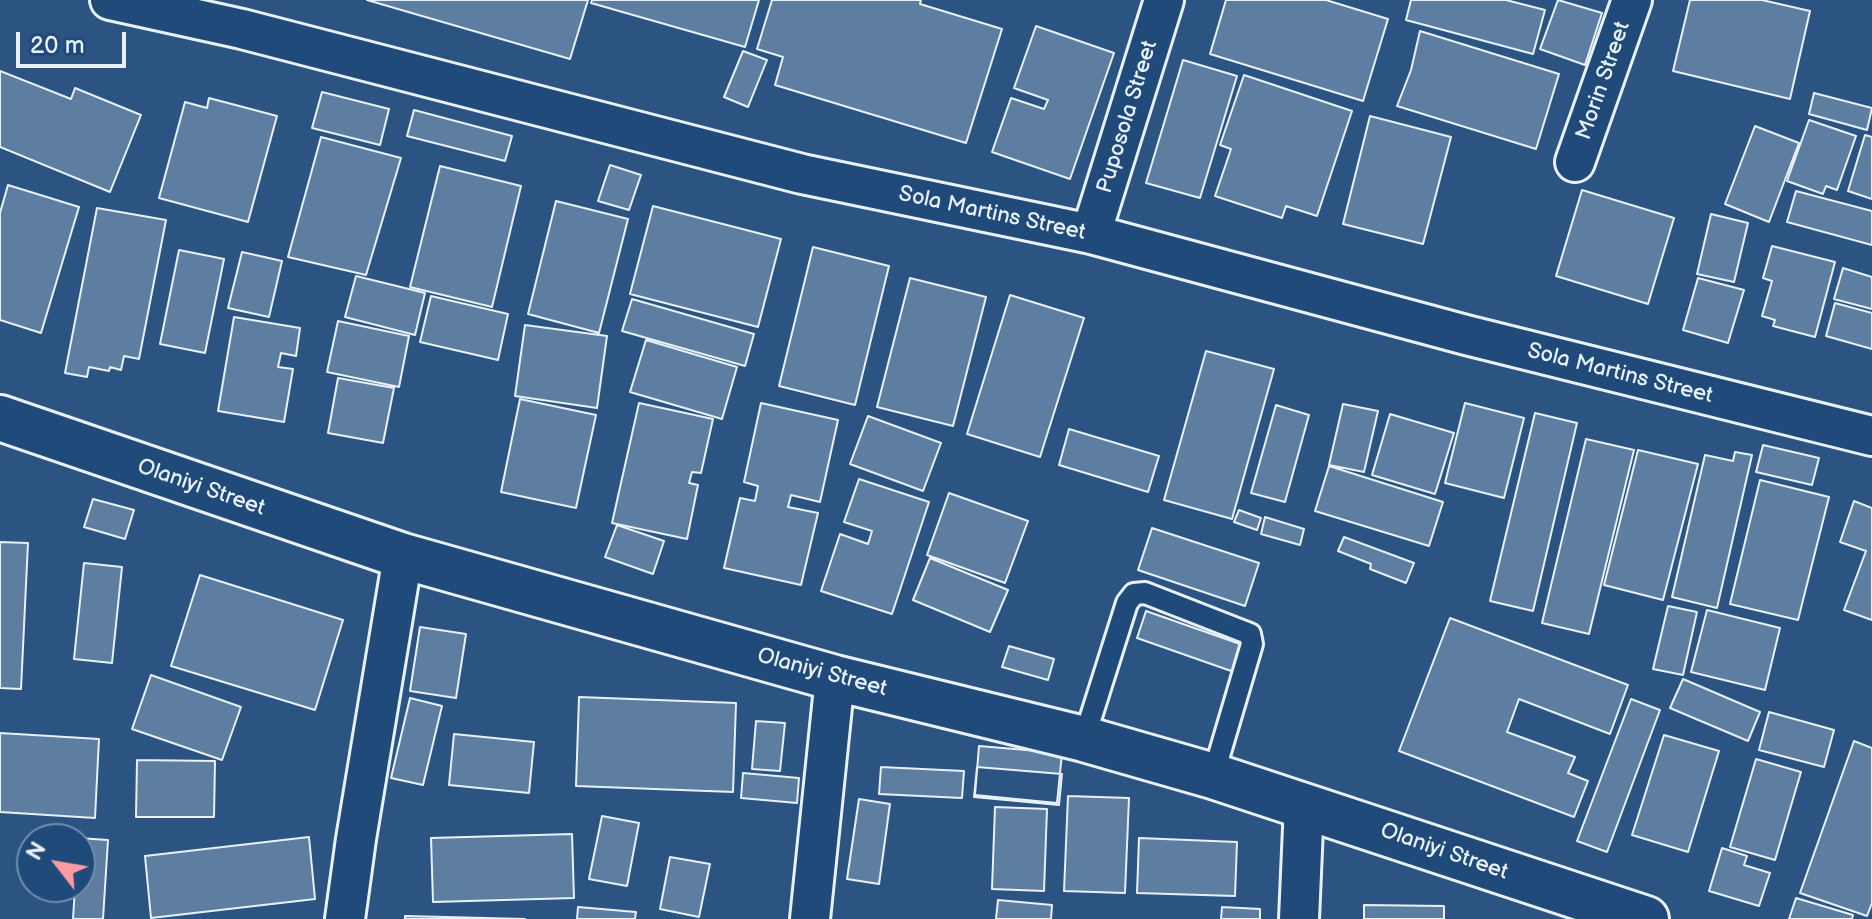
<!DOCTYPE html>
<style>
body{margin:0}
#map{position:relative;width:1872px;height:919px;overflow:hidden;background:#2b5482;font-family:"Balsamiq Sans",sans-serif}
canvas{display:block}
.north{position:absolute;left:16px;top:823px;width:80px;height:80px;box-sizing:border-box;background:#1f4a7a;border:2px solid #6f8dac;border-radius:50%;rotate:301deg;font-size:22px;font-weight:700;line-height:32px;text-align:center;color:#e8f1f8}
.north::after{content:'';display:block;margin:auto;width:28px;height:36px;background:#ff9aa2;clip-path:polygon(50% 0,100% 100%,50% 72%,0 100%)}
.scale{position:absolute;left:16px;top:32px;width:110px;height:36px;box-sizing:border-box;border:4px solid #e8f1f8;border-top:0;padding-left:10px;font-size:24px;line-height:28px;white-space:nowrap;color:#e8f1f8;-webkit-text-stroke:6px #1f4a7a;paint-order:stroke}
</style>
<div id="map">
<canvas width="1872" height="919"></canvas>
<div class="north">N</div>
<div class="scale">20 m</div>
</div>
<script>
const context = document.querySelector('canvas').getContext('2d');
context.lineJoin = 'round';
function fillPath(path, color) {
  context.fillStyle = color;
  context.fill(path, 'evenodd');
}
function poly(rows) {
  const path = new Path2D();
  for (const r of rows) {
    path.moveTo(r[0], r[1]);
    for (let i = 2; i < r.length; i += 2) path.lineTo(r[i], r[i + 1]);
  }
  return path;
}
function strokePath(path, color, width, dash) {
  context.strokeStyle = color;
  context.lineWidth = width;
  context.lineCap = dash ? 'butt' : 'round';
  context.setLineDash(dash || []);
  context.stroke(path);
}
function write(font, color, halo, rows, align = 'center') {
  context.font = font + ' "Balsamiq Sans",sans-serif';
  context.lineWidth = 6;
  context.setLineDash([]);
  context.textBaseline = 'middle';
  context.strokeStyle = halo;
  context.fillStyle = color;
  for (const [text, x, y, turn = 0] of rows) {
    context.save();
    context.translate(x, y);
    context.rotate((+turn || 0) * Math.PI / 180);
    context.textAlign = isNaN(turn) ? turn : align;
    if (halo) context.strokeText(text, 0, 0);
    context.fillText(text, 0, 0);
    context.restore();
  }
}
const building = poly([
 [367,0,588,0,570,59,367,0],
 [592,0,759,0,745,47,591,3,592,0],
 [772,0,921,0,920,4,1002,29,966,143,775,85,783,57,757,49,772,0],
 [1226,0,1326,0,1388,19,1363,101,1210,54,1226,0],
 [1411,0,1506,0,1545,10,1533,54,1406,20,1411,0],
 [1558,0,1602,13,1585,65,1540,49,1558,0],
 [1690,0,1762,0,1810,11,1790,99,1673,71,1690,0],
 [1036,26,1114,53,1070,179,992,152,1011,98,1044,109,1048,100,1014,88,1036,26],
 [1420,31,1559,74,1536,149,1397,106,1411,70,1420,31],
 [743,51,767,60,748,107,724,97,743,51],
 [1183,60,1237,76,1200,198,1146,183,1183,60],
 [0,71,71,99,75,88,141,115,110,192,0,147,0,71],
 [1244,75,1352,111,1317,216,1286,206,1282,218,1215,196,1231,149,1220,145,1244,75],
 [322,92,389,109,380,145,312,128,322,92],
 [1814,93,1872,108,1867,130,1809,114,1814,93],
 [209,98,277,116,248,222,159,198,185,102,207,108,209,98],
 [414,110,512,136,505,161,407,136,414,110],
 [1370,116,1451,137,1423,244,1343,224,1370,116],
 [1809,120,1856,136,1837,190,1826,186,1823,194,1787,181,1809,120],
 [1755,126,1799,143,1769,222,1725,204,1755,126],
 [1865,135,1872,137,1872,199,1848,191,1865,135],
 [321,137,401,158,366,275,288,257,321,137],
 [610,165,641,175,629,210,598,201,610,165],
 [440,166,521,186,492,307,410,287,440,166],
 [8,185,79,207,41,333,0,320,0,213,8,185],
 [1582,190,1674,218,1648,304,1556,276,1582,190],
 [1796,191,1872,211,1872,245,1787,222,1796,191],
 [556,201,628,219,599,333,528,314,556,201],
 [653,206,781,239,758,327,630,294,653,206],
 [97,208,166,220,139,359,124,356,121,370,110,367,109,371,89,367,87,377,65,373,97,208],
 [1711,214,1748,223,1734,282,1697,274,1711,214],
 [1772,246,1835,262,1815,337,1773,326,1775,320,1762,316,1772,281,1763,278,1772,246],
 [813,247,889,266,855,405,779,386,813,247],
 [179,250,224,259,205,353,160,344,179,250],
 [242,252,282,261,269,317,228,308,242,252],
 [1843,268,1872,277,1872,309,1834,299,1843,268],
 [356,276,425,293,415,335,345,317,356,276],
 [910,278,986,297,953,426,877,407,910,278],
 [1698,278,1744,290,1728,343,1683,330,1698,278],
 [1010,295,1084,318,1040,457,967,434,1010,295],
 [431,296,508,314,498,360,420,342,431,296],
 [632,299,754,334,745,366,622,331,632,299],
 [1835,303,1872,313,1872,349,1826,336,1835,303],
 [234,317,300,328,296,356,281,353,278,367,293,369,284,422,218,411,234,317],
 [338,321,409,336,399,387,327,372,338,321],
 [525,325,607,336,597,408,515,396,525,325],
 [646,340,737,367,722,419,630,392,646,340],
 [1206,351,1274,369,1232,519,1164,500,1206,351],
 [338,378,394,388,383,443,328,433,338,378],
 [520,399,596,415,576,508,501,492,520,399],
 [639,403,713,419,701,473,692,472,689,483,698,485,687,539,612,523,639,403],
 [761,403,838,420,820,502,791,495,788,507,818,513,801,585,724,568,740,498,755,501,758,486,744,482,761,403],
 [1465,403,1524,418,1504,498,1445,483,1465,403],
 [1343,404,1378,411,1364,472,1329,465,1343,404],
 [1276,405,1309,415,1285,502,1251,493,1276,405],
 [1535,413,1577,423,1533,611,1490,601,1535,413],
 [1390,414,1454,433,1435,494,1372,475,1390,414],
 [868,416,941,443,923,491,850,464,868,416],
 [1069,429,1159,456,1148,492,1059,465,1069,429],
 [1586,439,1634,450,1589,634,1542,623,1586,439],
 [1763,445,1819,458,1812,485,1756,472,1763,445],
 [1638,450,1698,464,1663,600,1604,585,1638,450],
 [1735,452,1752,455,1717,608,1672,597,1705,455,1733,461,1735,452],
 [1329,466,1443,502,1429,546,1315,511,1329,466],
 [859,479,929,502,892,614,821,591,840,534,868,544,872,531,844,522,859,479],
 [1760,480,1829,497,1798,620,1730,604,1760,480],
 [949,493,1028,521,1005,583,927,555,949,493],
 [93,499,134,510,125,539,84,527,93,499],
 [1854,501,1872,508,1872,620,1844,610,1866,551,1840,542,1854,501],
 [1239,510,1261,518,1257,530,1234,522,1239,510],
 [1265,517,1304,529,1300,545,1261,534,1265,517],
 [617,525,664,541,653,574,605,557,617,525],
 [1152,528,1259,563,1245,606,1138,570,1152,528],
 [1344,537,1414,563,1406,583,1370,569,1371,564,1338,551,1344,537],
 [0,542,28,543,21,689,0,688,0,542],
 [930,558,1008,590,990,632,913,600,930,558],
 [84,563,122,567,112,663,74,659,84,563],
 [200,575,343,620,315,710,171,666,200,575],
 [1668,606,1697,612,1683,675,1653,669,1668,606],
 [1707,610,1780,628,1765,690,1691,672,1707,610],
 [1146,611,1243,645,1234,672,1137,638,1146,611],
 [1450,618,1628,685,1610,734,1519,699,1507,732,1575,757,1568,773,1588,781,1574,817,1399,751,1450,618],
 [420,627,466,634,456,698,410,691,420,627],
 [1009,646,1054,659,1048,680,1002,667,1009,646],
 [151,675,241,707,222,760,132,729,151,675],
 [1683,679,1760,712,1748,741,1670,708,1683,679],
 [579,697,736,703,733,792,576,786,579,697],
 [410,698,442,706,423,785,391,778,410,698],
 [1631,699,1660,710,1607,852,1577,841,1631,699],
 [1769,712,1834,730,1824,767,1759,750,1769,712],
 [756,721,785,723,780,771,752,769,756,721],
 [0,733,99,739,95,818,0,812,0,733],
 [454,734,534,742,529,793,449,785,454,734],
 [1664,735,1719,751,1688,852,1632,835,1664,735],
 [1854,741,1872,748,1872,903,1867,916,1800,893,1854,741],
 [979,746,1062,753,1057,803,975,795,979,746],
 [1756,759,1801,772,1775,860,1730,847,1756,759],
 [137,760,215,761,214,817,136,817,137,760],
 [881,767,964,771,962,798,879,794,881,767],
 [977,767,1062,774,1059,805,974,797,977,767],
 [743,773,799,778,797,803,741,798,743,773],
 [1068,796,1129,798,1125,893,1064,891,1068,796],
 [859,799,890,804,879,884,847,879,859,799],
 [995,807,1047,809,1044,891,992,889,995,807],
 [602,816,639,823,627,886,589,879,602,816],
 [572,834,574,898,433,902,431,838,572,834],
 [309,837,315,899,151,918,145,856,309,837],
 [78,838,108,840,103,919,73,919,75,887,80,887,78,838],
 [1139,838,1237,842,1235,896,1137,893,1139,838],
 [1722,848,1747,856,1744,865,1770,873,1759,906,1709,891,1722,848],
 [670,857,710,864,699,917,660,909,670,857],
 [1796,898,1853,915,1852,919,1789,919,1796,898],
 [998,900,1052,905,1051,919,996,919,998,900],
 [1364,905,1444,906,1444,919,1364,919,1364,905],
 [578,907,636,912,635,919,577,919,578,907],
 [1222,907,1260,909,1260,919,1221,919,1222,907],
 [405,916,525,919,405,919,405,916]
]);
const service = poly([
 [1084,739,1127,603,1134,594,1145,593,1250,634,1252,644,1213,776]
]);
const minor = poly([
 [110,0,242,29,802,174,1091,234,1466,335,1872,436],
 [1575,162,1632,0],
 [1091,234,1164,0],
 [345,919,356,839,403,556],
 [810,919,835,678],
 [1299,919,1304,805]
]);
const tertiary = poly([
 [0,418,403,556,835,678,1084,739,1213,776,1646,919]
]);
const streetNames = [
 ["Morin Street",1604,81,-71],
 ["Puposola Street",1128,117,-73],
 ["Sola Martins Street",992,214,12],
 ["Sola Martins Street",1620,374,14],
 ["Olaniyi Street",201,488,19],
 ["Olaniyi Street",822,673,15],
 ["Olaniyi Street",1444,852,19]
];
fillPath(building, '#5d7da1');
strokePath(building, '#e8f1f8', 2);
strokePath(service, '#e8f1f8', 26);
strokePath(minor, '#e8f1f8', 44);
strokePath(tertiary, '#e8f1f8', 50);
strokePath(service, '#1f4a7a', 20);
strokePath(minor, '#1f4a7a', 38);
strokePath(tertiary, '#1f4a7a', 44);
write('22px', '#e8f1f8', '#1f4a7a', streetNames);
</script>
